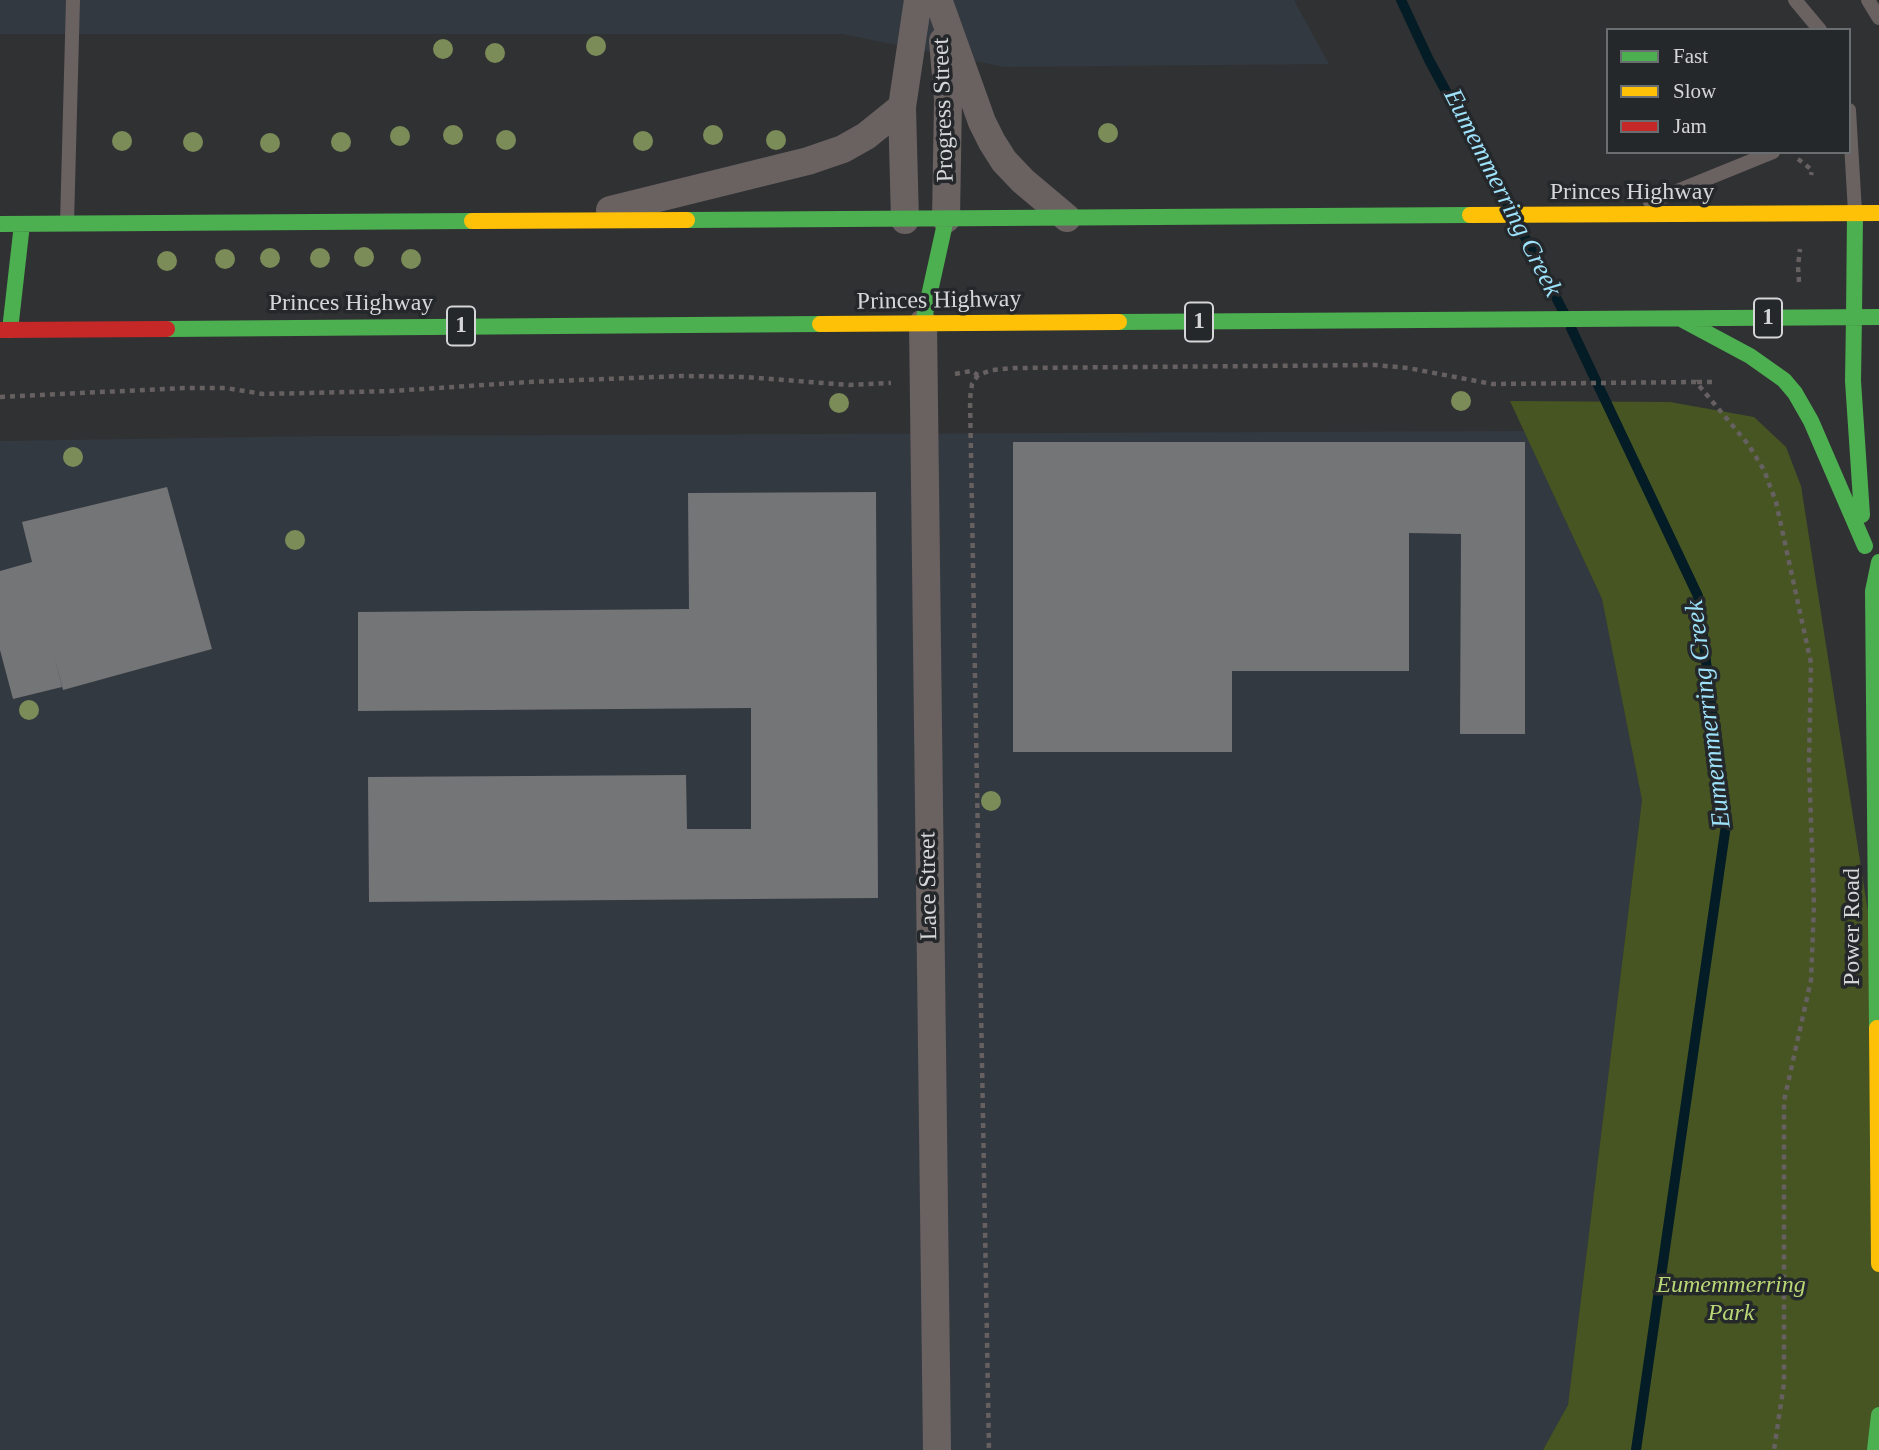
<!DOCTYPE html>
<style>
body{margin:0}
#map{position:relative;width:1879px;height:1450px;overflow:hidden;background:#303133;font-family:Georgia,serif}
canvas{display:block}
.legend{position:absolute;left:1606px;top:28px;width:245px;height:126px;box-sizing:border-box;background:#25282a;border:2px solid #6b6e70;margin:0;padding:9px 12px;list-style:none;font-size:21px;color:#d5d6d8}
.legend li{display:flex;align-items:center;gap:14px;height:35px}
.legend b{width:35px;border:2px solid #6b6e70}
</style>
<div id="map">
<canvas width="1879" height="1450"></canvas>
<ul class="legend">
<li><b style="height:9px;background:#4caf50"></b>Fast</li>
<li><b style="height:9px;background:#ffc107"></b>Slow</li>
<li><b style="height:9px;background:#c62828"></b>Jam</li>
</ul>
</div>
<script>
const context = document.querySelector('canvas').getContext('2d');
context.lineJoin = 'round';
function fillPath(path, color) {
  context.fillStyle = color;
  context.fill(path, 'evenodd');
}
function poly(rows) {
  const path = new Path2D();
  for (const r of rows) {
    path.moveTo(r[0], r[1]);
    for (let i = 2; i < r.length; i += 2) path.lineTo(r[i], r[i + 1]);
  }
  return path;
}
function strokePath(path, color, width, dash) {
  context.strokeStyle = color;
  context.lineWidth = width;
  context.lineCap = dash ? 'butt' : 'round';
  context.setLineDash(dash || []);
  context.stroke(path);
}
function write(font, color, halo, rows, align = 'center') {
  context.font = font + ' Georgia,serif';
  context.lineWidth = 7;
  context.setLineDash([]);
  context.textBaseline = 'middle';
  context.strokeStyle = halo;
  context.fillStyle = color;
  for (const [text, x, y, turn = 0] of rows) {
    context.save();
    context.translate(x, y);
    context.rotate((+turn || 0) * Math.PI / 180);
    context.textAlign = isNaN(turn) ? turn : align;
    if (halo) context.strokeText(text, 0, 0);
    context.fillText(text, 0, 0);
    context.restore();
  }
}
const built = poly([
 [0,0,1294,0,1329,64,1004,67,842,34,0,34],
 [1524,431,1602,599,1642,800,1568,1406,1543,1450,0,1450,0,441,319,436]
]);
const green = poly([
 [1510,401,1670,402,1754,417,1786,447,1801,486,1875,956,1879,1264,1879,1415,1875,1450,1543,1450,1568,1405,1642,800,1602,599]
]);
const stream = poly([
 [1401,0,1429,60,1509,207],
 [1517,222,1564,313],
 [1571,328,1698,596,1726,825,1636,1450]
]);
const building = poly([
 [1013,442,1525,442,1525,734,1460,734,1461,534,1409,533,1409,671,1232,671,1232,752,1013,752],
 [167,487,212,649,63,690,54,655,62,687,13,699,0,650,0,571,32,562,22,522],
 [876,492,878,898,369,902,368,777,686,775,687,829,751,829,751,708,358,711,358,612,689,609,688,493]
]);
const path = poly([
 [1798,159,1812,170,1811,175],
 [1799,282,1798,266,1800,249],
 [955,374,971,371,978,375,992,370,1014,368,1375,365,1408,368,1492,384,1696,382,1748,444,1764,470,1776,502,1811,663,1809,764,1814,905,1811,980,1784,1101,1784,1383,1774,1450],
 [978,375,972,384,970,399,989,1450],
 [1697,382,1716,382],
 [0,397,184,388,226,388,263,394,392,391,529,382,682,376,745,377,849,385,891,383]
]);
const lane = poly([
 [1795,0,1820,30],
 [1868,0,1879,18],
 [1849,110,1855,212],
 [1650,202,1773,152],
 [67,223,73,0]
]);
const street = poly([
 [939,2,982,122,992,142,1004,161,1023,181,1067,218],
 [943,41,948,99,946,219],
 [610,210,808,161,843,149,866,136,902,107],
 [905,220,902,107,918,0],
 [923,323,937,1450]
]);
const fast = poly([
 [687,220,1470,215],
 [0,224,472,221],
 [1854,316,1853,381,1862,515],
 [1854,316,1855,214],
 [1681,319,1750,356,1784,380,1795,393,1811,421,1865,546],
 [1119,322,1879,317],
 [923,323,946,219],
 [167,329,820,324],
 [10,330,22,224],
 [1877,1028,1873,591,1879,562],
 [1875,1450,1879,1415]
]);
const slow = poly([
 [1470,215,1879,213],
 [472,221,687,220],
 [820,324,1119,322],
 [1877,1028,1879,1264]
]);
const jam = poly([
 [0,330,167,329]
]);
const trees = [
 [596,46],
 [443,49],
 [495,53],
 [1108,133],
 [453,135],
 [713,135],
 [400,136],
 [506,140],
 [776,140],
 [122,141],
 [643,141],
 [193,142],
 [341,142],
 [270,143],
 [364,257],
 [270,258],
 [320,258],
 [225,259],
 [411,259],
 [167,261],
 [1461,401],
 [839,403],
 [73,457],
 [295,540],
 [29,710],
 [991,801]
];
const shields = [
 [1768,318,28],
 [1199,322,28],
 [461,326,28]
];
const shieldNames = [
 ["1",1768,318],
 ["1",1199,322],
 ["1",461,326]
];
const streetNames = [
 ["Progress Street",944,110,-92],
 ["Princes Highway",1632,193],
 ["Princes Highway",939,301,-1],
 ["Princes Highway",351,304],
 ["Lace Street",929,886,-91],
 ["Power Road",1853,927,-90]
];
const parkNames = [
 ["Eumemmerring",1731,1286],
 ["Park",1731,1314]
];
const waterNames = [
 ["Eumemmerring Creek",1502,193,63],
 ["Eumemmerring Creek",1709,714,-97]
];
fillPath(built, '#333940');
fillPath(green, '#465522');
strokePath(stream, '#041c25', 10);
fillPath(building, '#747577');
strokePath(path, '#666061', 4.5, [5, 5]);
strokePath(lane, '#6a6161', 14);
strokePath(street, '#6a6161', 28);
strokePath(fast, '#4caf50', 16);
strokePath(slow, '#ffc107', 16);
strokePath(jam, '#c62828', 16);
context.fillStyle = '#7b8c58';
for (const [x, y] of trees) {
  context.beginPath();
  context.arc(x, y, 10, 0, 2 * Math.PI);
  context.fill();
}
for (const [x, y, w] of shields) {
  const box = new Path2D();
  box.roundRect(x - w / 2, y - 19.5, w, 39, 5);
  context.fillStyle = '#25282a';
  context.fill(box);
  strokePath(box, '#d5d6d8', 2);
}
write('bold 23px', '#d5d6d8', null, shieldNames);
write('24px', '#d5d6d8', '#25282a', streetNames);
write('italic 24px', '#b9d776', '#25282a', parkNames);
write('italic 26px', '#9de1fa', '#25282a', waterNames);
</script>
